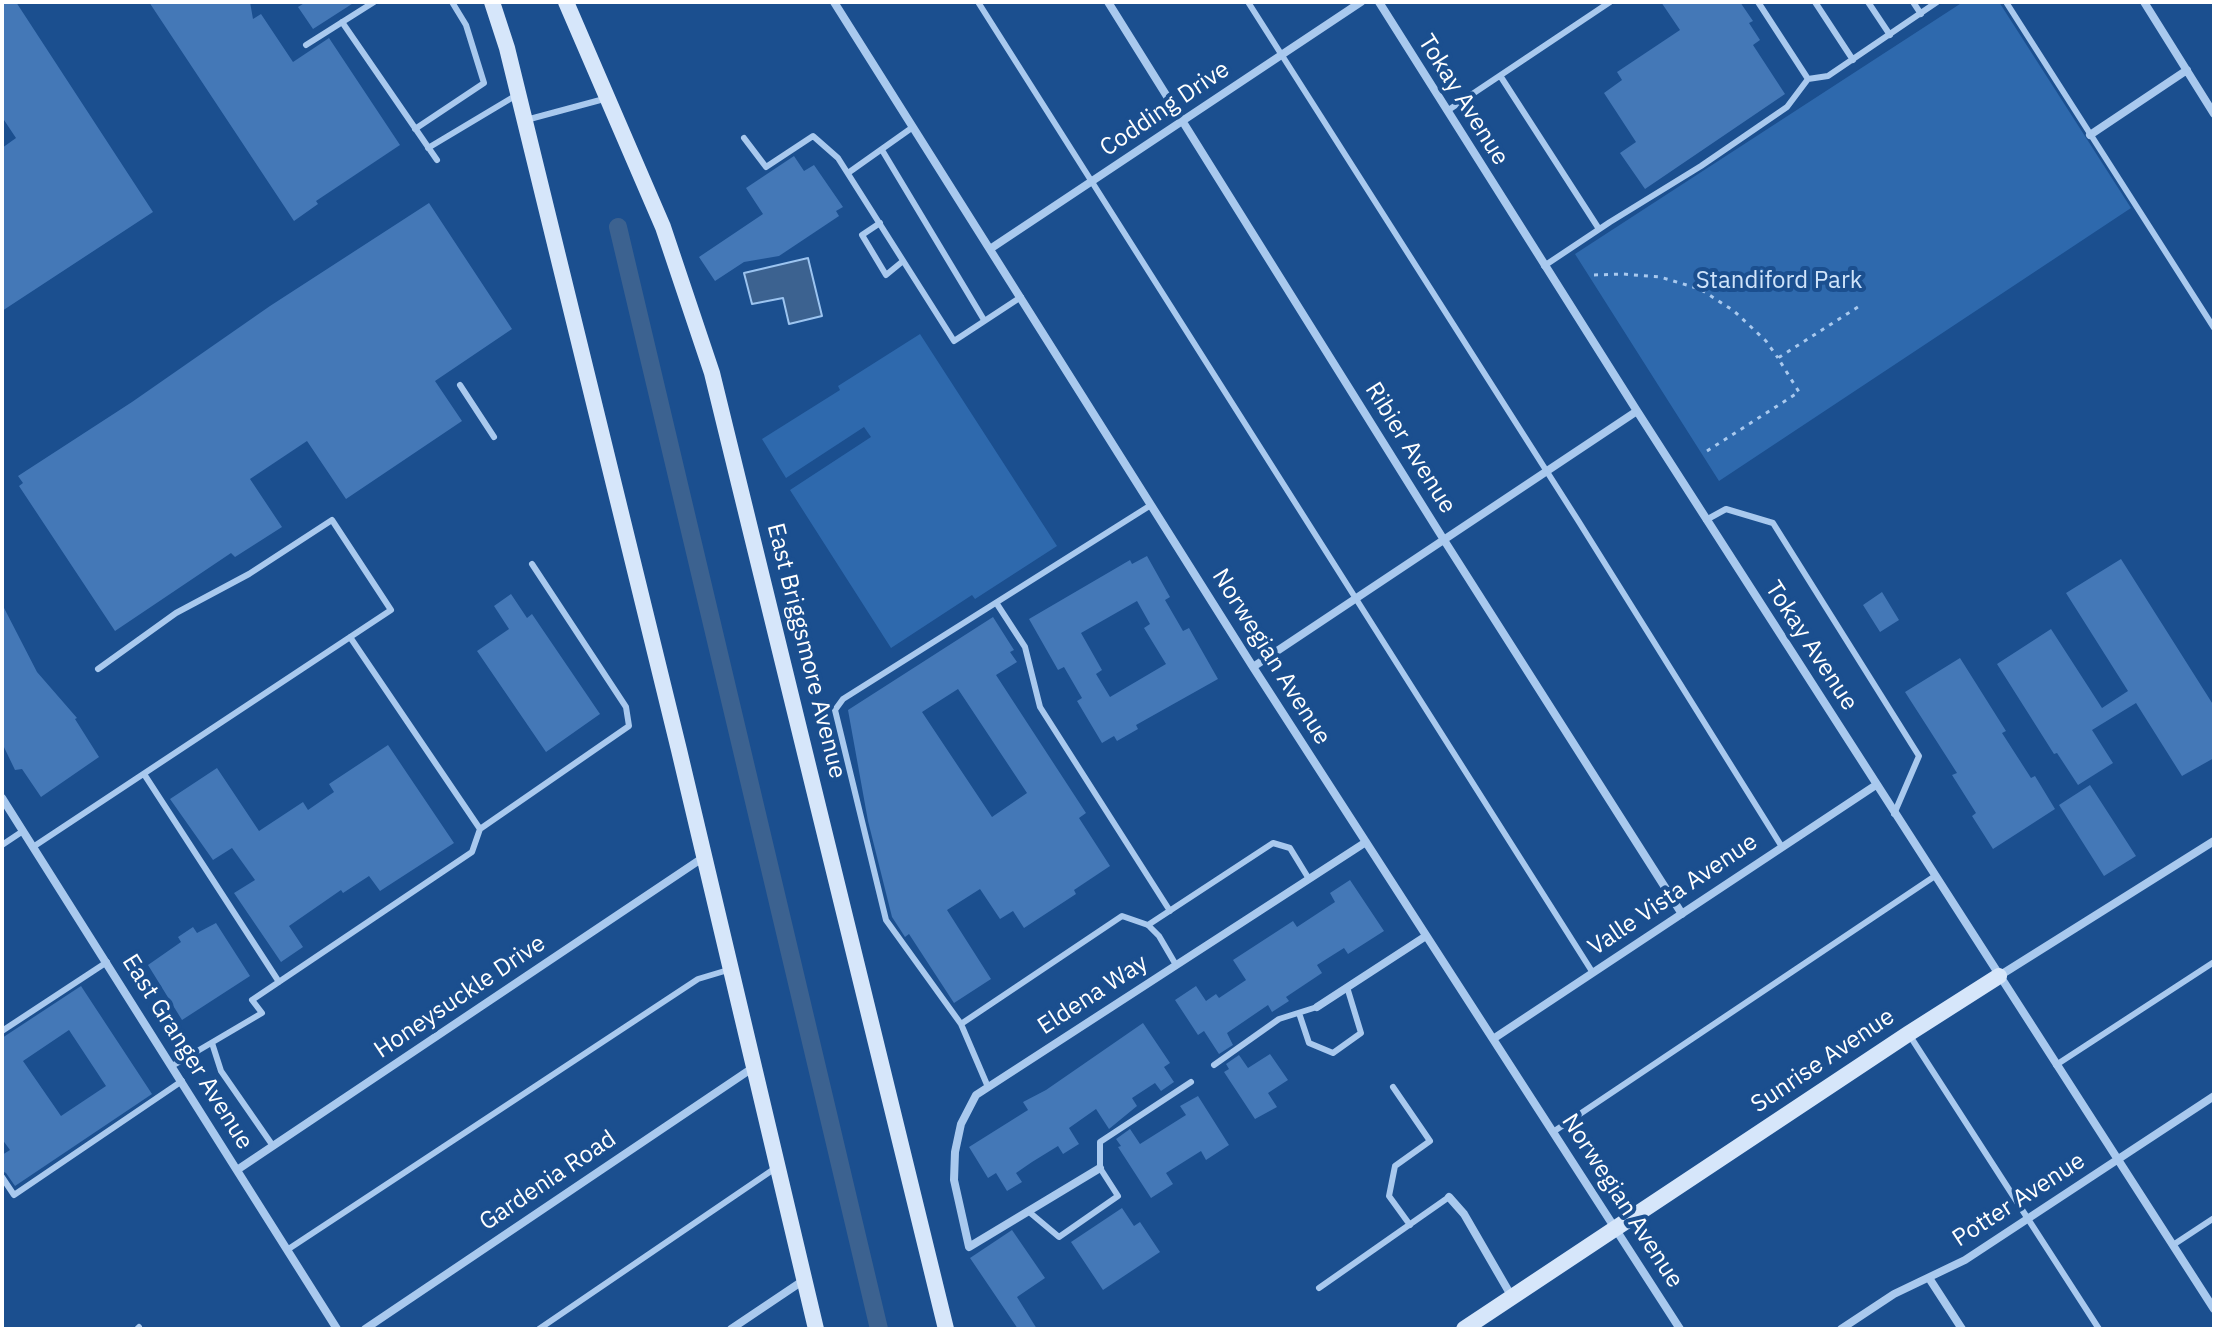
<!DOCTYPE html>
<style>
body{margin:0}
#map{position:relative;width:2216px;height:1331px;overflow:hidden;background:#1b4f8f;font-family:"IBM Plex Sans",sans-serif}
canvas{display:block}
.frame{position:absolute;inset:0;border:4px solid #fff;pointer-events:none}
</style>
<div id="map">
<canvas width="2216" height="1331"></canvas>
<div class="frame"></div>
</div>
<script>
const context = document.querySelector('canvas').getContext('2d');
context.lineJoin = 'round';
function fillPath(path, color) {
  context.fillStyle = color;
  context.fill(path, 'evenodd');
}
function poly(rows) {
  const path = new Path2D();
  for (const r of rows) {
    path.moveTo(r[0], r[1]);
    for (let i = 2; i < r.length; i += 2) path.lineTo(r[i], r[i + 1]);
  }
  return path;
}
function strokePath(path, color, width, dash) {
  context.strokeStyle = color;
  context.lineWidth = width;
  context.lineCap = dash ? 'butt' : 'round';
  context.setLineDash(dash || []);
  context.stroke(path);
}
function write(font, color, halo, rows, align = 'center') {
  context.font = font + ' "IBM Plex Sans",sans-serif';
  context.lineWidth = 8;
  context.setLineDash([]);
  context.textBaseline = 'middle';
  context.strokeStyle = halo;
  context.fillStyle = color;
  for (const [text, x, y, turn = 0] of rows) {
    context.save();
    context.translate(x, y);
    context.rotate((+turn || 0) * Math.PI / 180);
    context.textAlign = isNaN(turn) ? turn : align;
    if (halo) context.strokeText(text, 0, 0);
    context.fillText(text, 0, 0);
    context.restore();
  }
}
const green = poly([
 [1963,2,1999,2,2131,208,1719,481,1575,254],
 [920,334,1057,546,975,599,972,595,891,648,790,490,871,437,864,427,786,478,762,439,840,390,838,386]
]);
const water = poly([
 [808,258,822,316,789,324,783,298,752,304,744,273,808,258]
]);
const canal = poly([
 [618,227,879,1329]
]);
const building = poly([
 [2,2,16,2,153,212,2,311,2,148,16,138,2,117],
 [149,2,250,2,253,19,261,14,293,62,329,38,400,145,316,201,318,204,294,221],
 [306,2,355,2,313,29,298,7],
 [1661,2,1740,2,1753,21,1749,23,1760,40,1753,45,1785,94,1645,189,1620,153,1636,142,1604,93,1622,80,1617,72,1680,30],
 [794,156,804,171,814,165,843,207,836,211,839,216,779,256,744,262,715,281,699,257,763,214,746,188],
 [429,203,512,329,435,381,462,421,346,499,307,441,250,479,282,527,235,557,231,553,115,631,19,486,23,483,18,476,132,402,270,306],
 [1147,556,1170,597,1165,600,1183,631,1189,628,1218,679,1136,725,1138,729,1117,741,1114,736,1102,743,1077,701,1082,698,1064,667,1058,670,1029,619,1130,560,1132,564],
 [1137,601,1150,624,1144,628,1166,664,1110,697,1096,674,1102,670,1081,633],
 [2121,559,2214,706,2214,758,2182,776,2136,703,2092,730,2113,763,2078,785,2057,753,2054,754,1997,664,2051,629,2102,708,2128,691,2066,593],
 [1882,592,1899,620,1880,632,1863,605],
 [511,594,527,618,532,614,600,714,546,752,477,651,509,629,494,606],
 [2,604,37,672,77,718,75,719,99,757,41,797,22,769,15,770,2,743],
 [993,617,1014,650,1010,652,1017,662,996,675,1086,813,1079,818,1110,866,1074,890,1076,894,1024,928,1013,911,1000,919,980,889,947,910,991,979,954,1003,909,934,905,937,892,917,868,821,848,710],
 [958,689,1027,793,992,817,922,712],
 [1960,658,2006,731,2002,733,2031,778,2035,776,2055,809,1993,849,1972,816,1976,813,1952,775,1957,773,1905,692],
 [388,745,454,843,380,891,369,876,343,893,341,890,289,926,303,947,281,962,234,893,255,880,232,848,213,860,170,799,217,768,259,831,303,802,308,810,334,792,329,784],
 [2090,785,2136,856,2104,876,2059,805],
 [1350,880,1384,931,1348,954,1344,948,1317,965,1322,973,1286,997,1289,1001,1272,1012,1268,1005,1227,1033,1233,1045,1219,1054,1204,1031,1198,1035,1175,1000,1196,986,1206,1001,1216,994,1219,998,1246,980,1233,960,1293,921,1297,927,1335,902,1330,893],
 [216,923,250,976,182,1020,148,965,181,942,178,937,193,927,197,933],
 [81,986,152,1094,15,1186,6,1173,2,1171,2,1155,10,1150,2,1139,2,1038],
 [69,1030,106,1086,61,1116,23,1061],
 [1143,1023,1170,1063,1164,1067,1174,1082,1161,1091,1155,1083,1132,1098,1137,1106,1109,1129,1096,1109,1069,1128,1079,1144,1063,1154,1058,1146,1032,1162,1016,1173,1022,1182,1007,1191,996,1173,988,1178,969,1147,1028,1110,1023,1102,1046,1090],
 [1270,1054,1288,1080,1268,1093,1277,1107,1255,1119,1224,1072,1229,1069,1226,1064,1239,1055,1248,1068],
 [1198,1096,1229,1145,1206,1160,1201,1151,1166,1173,1173,1184,1151,1198,1118,1147,1121,1146,1116,1139,1130,1129,1140,1144,1186,1115,1180,1106],
 [1122,1208,1134,1226,1140,1222,1160,1252,1103,1290,1071,1242],
 [1012,1230,1045,1278,1017,1297,1037,1329,1018,1329,970,1258]
]);
const path = poly([
 [1594,275,1623,274,1660,277,1700,289,1734,311,1766,341,1778,358],
 [1707,451,1799,392,1778,358,1861,305]
]);
const lane = poly([
 [978,2,1593,973],
 [1248,2,1579,522,1782,847],
 [1758,2,1808,79],
 [1815,2,1853,60],
 [1868,2,1890,35],
 [1913,2,1921,14],
 [2006,2,2214,328],
 [342,22,437,160],
 [306,45,374,2],
 [1501,77,1599,229],
 [1447,111,1610,2],
 [526,120,604,99],
 [415,129,484,83,466,25,452,2],
 [744,138,766,167,813,136,838,158,954,341,1021,297],
 [428,148,515,96],
 [882,150,984,320],
 [848,173,913,127],
 [880,223,862,235,886,275,903,261],
 [1544,266,1610,222,1701,166,1787,107,1808,79,1828,76,1937,2],
 [460,385,494,437],
 [1706,520,1726,509,1773,523,1919,756,1894,814],
 [997,604,1025,647,1040,707,1170,911],
 [350,637,480,829],
 [144,774,279,982],
 [2,845,23,831],
 [33,847,391,610,332,520,249,574,176,613,98,669],
 [1148,925,1273,843,1290,848,1309,879],
 [1299,1013,1309,1043,1333,1053,1361,1033,1347,987],
 [961,1024,1122,916,1148,925,1159,936,1176,965],
 [2,1031,107,962],
 [1910,1036,2099,1329],
 [212,1043,221,1071,273,1146],
 [1214,1065,1279,1019,1317,1007],
 [2056,1065,2214,962],
 [172,1066,262,1013,252,1000,472,852,480,829,629,726,626,707,532,564],
 [988,1087,961,1024,886,920,835,710,843,699,1151,505],
 [1393,1087,1430,1141,1395,1166,1389,1196,1410,1225],
 [1553,1132,1935,876],
 [2,1177,14,1195,182,1081],
 [1028,1211,1059,1237,1118,1196,1100,1168,1100,1142,1191,1082],
 [2173,1245,2214,1218],
 [287,1250,698,979,728,970],
 [1319,1288,1449,1197],
 [137,1329,139,1327],
 [539,1329,774,1169]
]);
const street = poly([
 [834,2,1253,667,1680,1329],
 [1108,2,1444,540,1682,914],
 [1379,2,1637,411,2214,1309],
 [2144,2,2214,114],
 [2090,135,2187,70],
 [990,249,1361,2],
 [1253,667,1637,411],
 [2,798,337,1329],
 [1999,976,2214,841],
 [1317,1007,1426,936],
 [1493,1039,1876,785],
 [1100,1168,969,1247,954,1180,955,1152,961,1124,976,1095,1366,842],
 [237,1170,704,857],
 [1449,1197,1464,1214,1512,1297],
 [1929,1278,1962,1329],
 [365,1329,754,1067],
 [731,1329,804,1280],
 [1841,1329,1894,1294,1965,1260,2214,1096]
]);
const secondary = poly([
 [492,2,507,48,679,750,816,1329],
 [566,2,663,227,712,373,946,1329],
 [1464,1329,1908,1034,1999,976]
]);
const streetNames = [
 ["Tokay Avenue",1463,100,58],
 ["Codding Drive",1165,109,-34],
 ["Ribier Avenue",1410,448,58],
 ["Tokay Avenue",1811,646,57],
 ["East Briggsmore Avenue",806,651,76],
 ["Norwegian Avenue",1271,657,58],
 ["Valle Vista Avenue",1673,895,-34],
 ["Eldena Way",1093,995,-33],
 ["Honeysuckle Drive",460,997,-34],
 ["East Granger Avenue",187,1052,58],
 ["Sunrise Avenue",1823,1061,-34],
 ["Gardenia Road",548,1181,-34],
 ["Potter Avenue",2019,1200,-33],
 ["Norwegian Avenue",1622,1201,57]
];
const parkNames = [
 ["Standiford Park",1779,281]
];
fillPath(green, '#2e69ad');
fillPath(water, '#3c6290');
strokePath(water, '#9cc4f0', 2);
strokePath(canal, '#3c6290', 18);
fillPath(building, '#4478b7');
strokePath(path, '#a9c9ee', 3, [4, 6]);
strokePath(lane, '#a9c9ee', 6);
strokePath(street, '#a9c9ee', 8);
strokePath(secondary, '#d6e6fa', 16);
write('24px', '#fff', '#1b4f8f', streetNames);
write('24px', '#cfe3fa', '#1b4f8f', parkNames);
</script>
